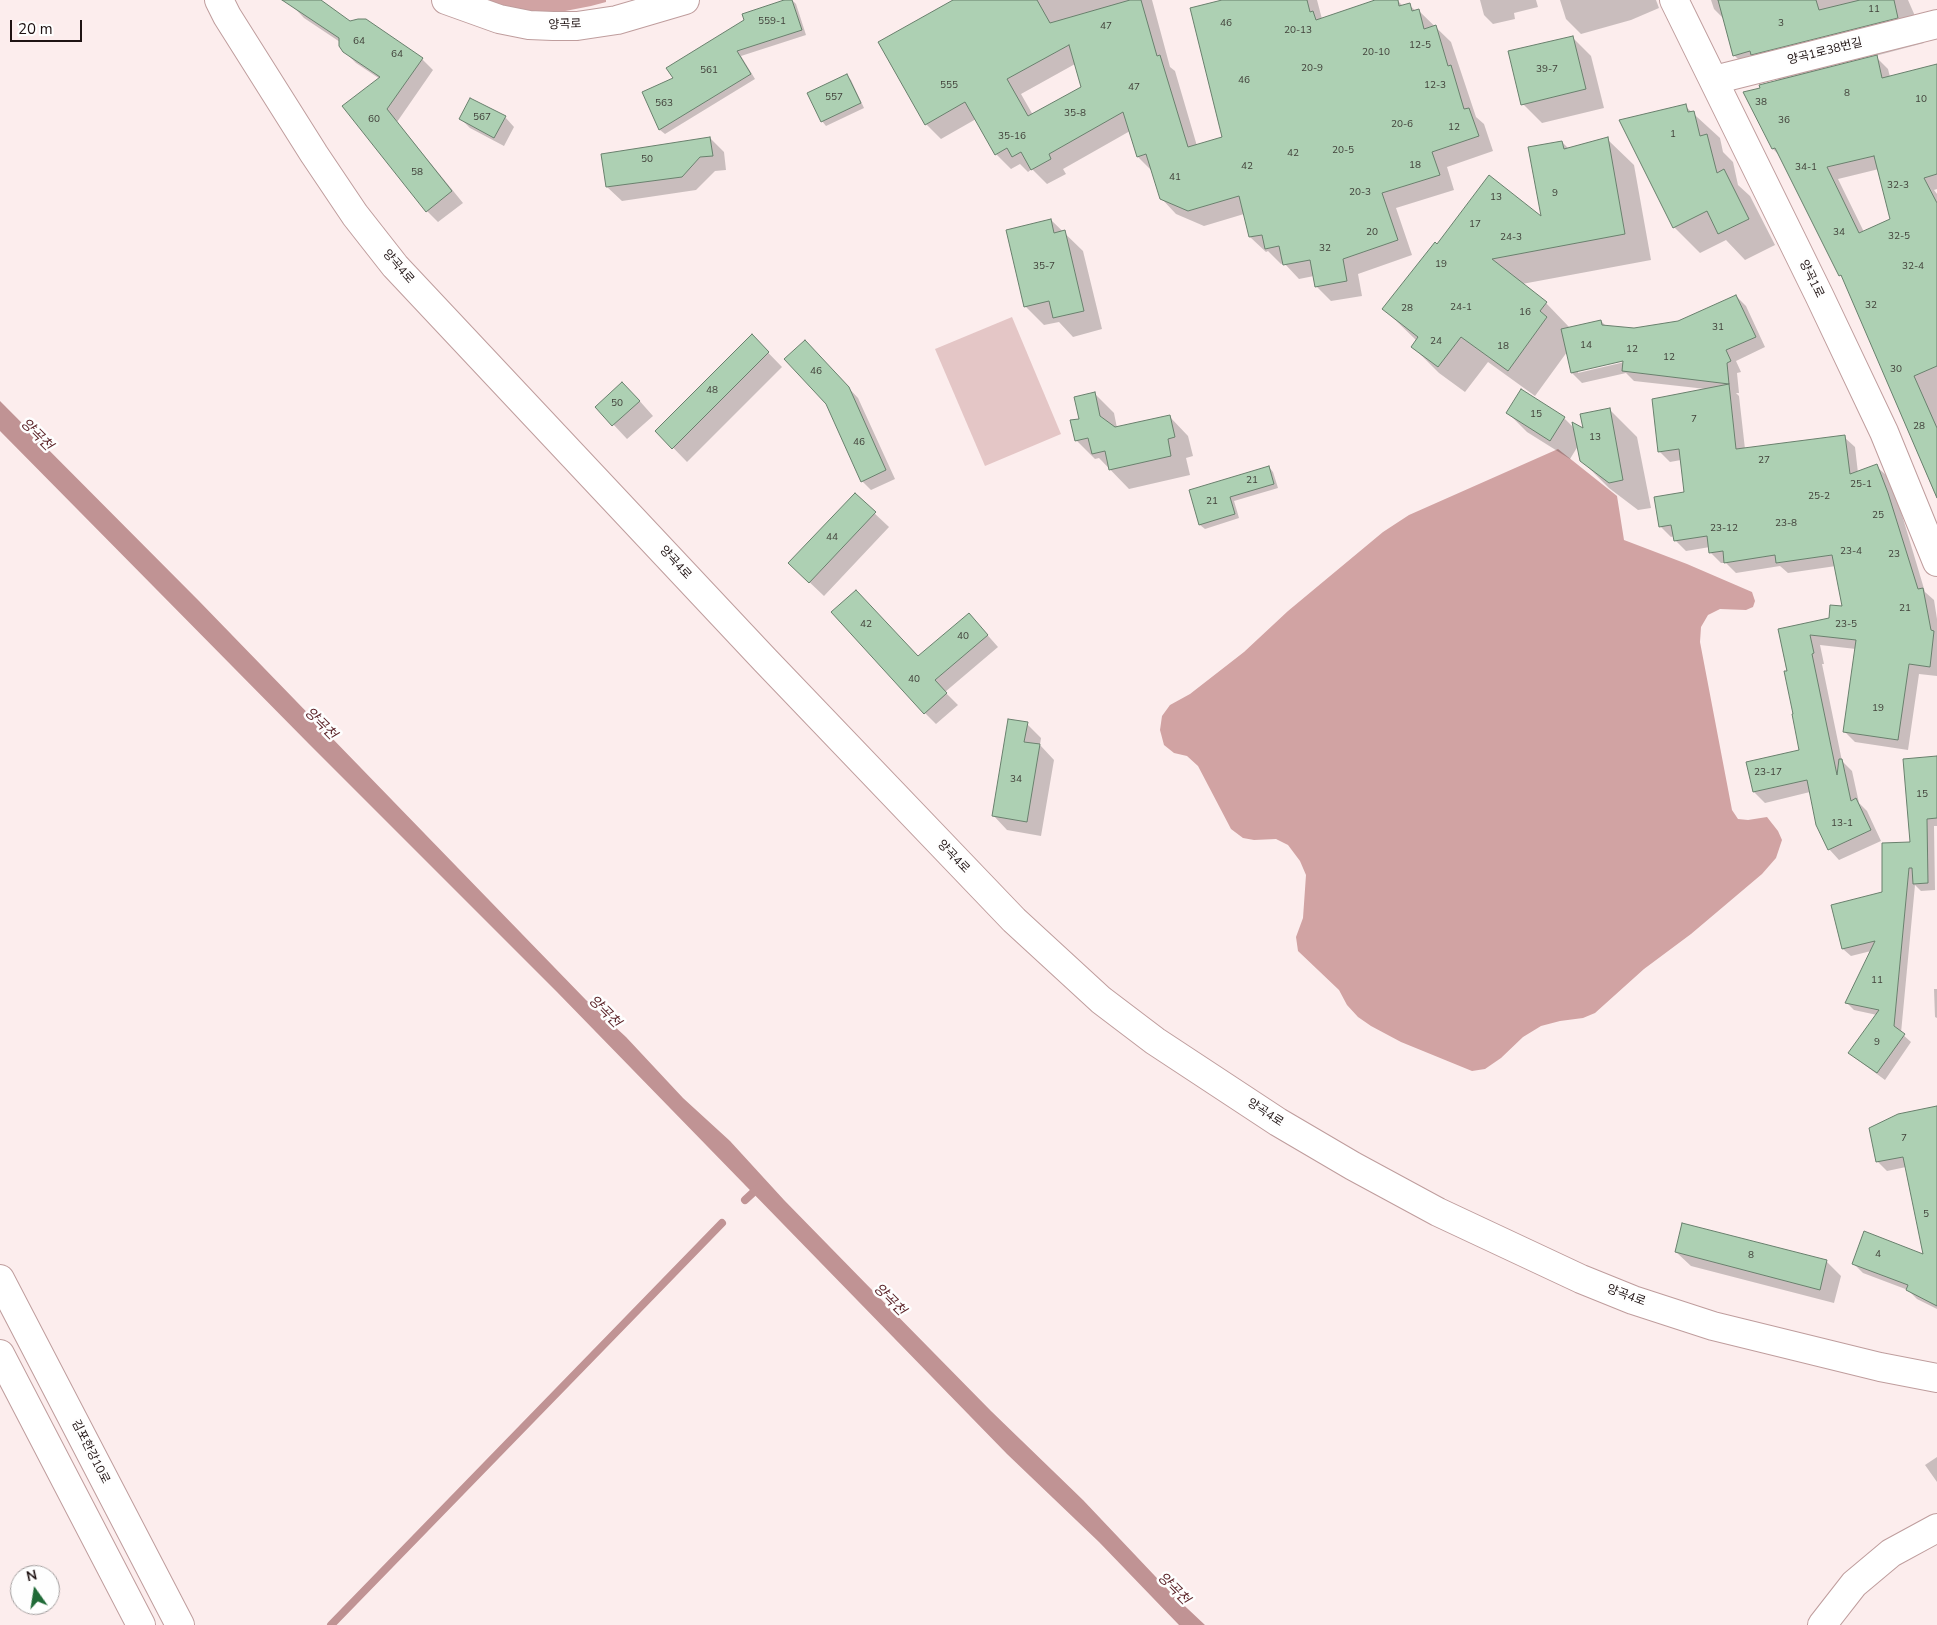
<!DOCTYPE html>
<meta charset="utf-8">
<style>
body{margin:0}
#map{position:relative;width:1937px;height:1625px;overflow:hidden;background:#fceded;font-family:"Nunito Sans",sans-serif}
canvas{display:block}
.north{position:absolute;left:10px;top:1565px;width:50px;height:50px;box-sizing:border-box;background:#fefefe;border:1px solid #a5a0a0;border-radius:50%;rotate:347deg;font-size:14px;font-weight:700;line-height:20px;text-align:center;color:#1f1313}
.north::after{content:'';display:block;margin:auto;width:18px;height:22px;background:#206a37;clip-path:polygon(50% 0,100% 100%,50% 72%,0 100%)}
.scale{position:absolute;left:10px;top:20px;width:72px;height:22px;box-sizing:border-box;border:2px solid #1f1313;border-top:0;padding-left:6px;font-size:15px;line-height:18px;white-space:nowrap;color:#1f1313;-webkit-text-stroke:4px #fefefe;paint-order:stroke}
</style>
<div id="map">
<canvas width="1937" height="1625"></canvas>
<div class="north">N</div>
<div class="scale">20 m</div>
</div>
<script>
const context = document.querySelector('canvas').getContext('2d');
context.lineJoin = 'round';
function fillPath(path, color) {
  context.fillStyle = color;
  context.fill(path, 'evenodd');
}
function poly(rows) {
  const path = new Path2D();
  for (const r of rows) {
    path.moveTo(r[0], r[1]);
    for (let i = 2; i < r.length; i += 2) path.lineTo(r[i], r[i + 1]);
  }
  return path;
}
function strokePath(path, color, width, dash) {
  context.strokeStyle = color;
  context.lineWidth = width;
  context.lineCap = dash ? 'butt' : 'round';
  context.setLineDash(dash || []);
  context.stroke(path);
}
function write(font, color, halo, rows, align = 'center') {
  context.font = font + ' "Nunito Sans","Noto Sans KR",sans-serif';
  context.lineWidth = 5;
  context.setLineDash([]);
  context.textBaseline = 'middle';
  context.strokeStyle = halo;
  context.fillStyle = color;
  for (const [text, x, y, turn = 0] of rows) {
    context.save();
    context.translate(x, y);
    context.rotate((+turn || 0) * Math.PI / 180);
    context.textAlign = isNaN(turn) ? turn : align;
    if (halo) context.strokeText(text, 0, 0);
    context.fillText(text, 0, 0);
    context.restore();
  }
}
const green = poly([
 [1012,317,1061,434,985,466,935,349]
]);
const forest = poly([
 [479,0,606,0,606,2,591,6,560,12,531,12],
 [1558,449,1617,496,1624,540,1687,564,1752,592,1755,601,1753,607,1746,610,1720,609,1708,615,1701,627,1700,642,1732,810,1738,819,1748,820,1767,817,1778,831,1782,840,1776,858,1762,874,1691,934,1644,969,1595,1013,1583,1018,1560,1021,1541,1026,1523,1037,1501,1058,1485,1069,1472,1071,1401,1042,1371,1026,1358,1017,1347,1005,1339,990,1298,951,1296,937,1303,918,1306,875,1300,861,1288,845,1276,839,1254,840,1243,838,1231,829,1198,766,1187,756,1174,753,1164,745,1160,730,1162,716,1170,705,1190,694,1244,652,1288,611,1383,532,1409,515]
]);
const water = poly([
 [0,401,199,601,586,1000,626,1037,683,1098,730,1141,784,1200,874,1292,991,1411,1083,1500,1172,1594,1205,1625,1179,1625,1099,1542,1007,1454,557,992,309,744,0,431]
]);
const shadow = poly([
 [287,0,319,0,350,22,422,59,433,70,397,122,463,203,438,222,427,211,344,106,380,79,356,63,344,51,340,42,304,18],
 [788,0,792,0,796,4,806,35,741,56,755,79,665,134,660,130,644,92,675,79],
 [955,0,1152,0,1170,67,1175,71,1197,146,1224,138,1227,0,1317,0,1322,19,1397,0,1403,6,1409,5,1416,11,1419,11,1451,42,1476,117,1484,124,1493,151,1447,167,1454,190,1396,208,1412,255,1358,274,1362,296,1331,301,1316,286,1314,276,1299,279,1284,263,1281,264,1268,251,1266,252,1250,237,1244,214,1204,226,1176,214,1161,198,1153,172,1138,157,1130,131,1063,169,1066,174,1047,184,1032,169,1028,172,1020,164,1011,169,996,154,976,119,941,139,926,124],
 [1075,64,1082,88,1033,115,1021,94],
 [1480,0,1536,0,1538,7,1514,13,1515,19,1493,24,1484,15],
 [1560,0,1656,0,1659,8,1631,20,1581,34,1566,19],
 [1711,0,1908,0,1915,16,1918,20,1924,43,1875,56,1888,69,1890,77,1937,65,1937,189,1934,190,1937,194,1937,499,1844,279,1840,275,1781,157,1773,149,1762,89,1779,81,1775,77,1760,81,1734,55,1725,20,1714,9],
 [1879,169,1891,220,1864,232,1838,179],
 [1572,37,1591,56,1604,108,1542,123,1523,104],
 [847,76,851,80,864,108,826,126,822,121],
 [1685,106,1720,138,1723,152,1733,162,1738,185,1750,196,1775,245,1745,260,1726,240,1700,253,1674,227],
 [505,117,514,127,504,146,470,128,461,119],
 [710,138,724,152,726,170,715,171,696,190,622,201,607,187],
 [1607,139,1634,165,1651,260,1522,284,1546,303,1570,328,1601,321,1606,326,1634,329,1679,322,1736,296,1746,306,1765,347,1736,361,1741,372,1737,373,1739,393,1736,393,1739,396,1745,449,1844,437,1855,447,1858,473,1876,466,1887,476,1899,505,1925,592,1934,600,1937,619,1937,676,1919,674,1908,750,1855,742,1845,732,1856,649,1820,645,1824,664,1822,664,1842,761,1852,771,1859,803,1867,811,1881,841,1839,860,1829,849,1810,792,1765,803,1754,792,1748,763,1801,751,1779,630,1830,619,1844,608,1836,566,1788,573,1780,566,1736,573,1726,563,1721,563,1711,553,1710,547,1686,551,1675,540,1675,536,1671,537,1660,526,1685,493,1681,460,1670,462,1659,451,1706,389,1634,381,1626,373,1582,383,1572,373,1567,352,1535,396,1488,362,1465,392,1439,373,1413,347,1417,341,1384,309,1437,246,1543,219,1562,142,1569,149],
 [1629,359,1629,361,1578,373,1578,371],
 [1051,220,1083,251,1102,329,1073,337,1059,322,1044,325,1025,306],
 [752,336,782,367,687,462,657,431],
 [814,351,858,398,895,479,871,490,862,481],
 [1521,391,1564,418,1575,429,1585,431,1609,409,1637,437,1651,508,1638,510,1609,488,1581,460,1578,446,1570,459,1527,432,1508,413],
 [1095,394,1114,413,1117,428,1169,416,1188,436,1193,456,1186,458,1190,475,1129,489,1099,458,1095,459,1076,440,1080,420],
 [637,398,653,416,627,439,597,407],
 [1269,467,1273,472,1278,488,1234,501,1239,518,1205,529,1200,525,1190,491],
 [855,495,889,527,824,596,804,577],
 [969,614,998,647,945,692,958,705,936,724,925,713,918,658],
 [1027,724,1041,738,1040,745,1054,760,1041,836,1007,830,993,815],
 [1937,757,1937,826,1934,826,1935,890,1921,891,1915,885,1901,1033,1911,1042,1885,1080,1858,1060,1850,1053,1877,1015,1854,1010,1846,1002,1871,951,1851,956,1843,949,1883,893,1911,843],
 [1934,989,1937,989,1937,1018,1935,1017],
 [1937,1107,1937,1309,1917,1299,1908,1290,1863,1273,1853,1263,1925,1256,1906,1167,1887,1171,1877,1161],
 [1683,1225,1827,1262,1841,1276,1834,1303,1691,1266,1676,1252],
 [1937,1457,1937,1482,1925,1465]
]);
const stream = poly([
 [745,1200,758,1188],
 [331,1625,722,1223]
]);
const building = poly([
 [282,0,321,0,350,21,358,19,366,19,423,58,387,109,452,191,426,212,342,106,380,77,343,52,339,46,339,38,282,0],
 [784,0,792,0,802,30,737,51,751,74,659,130,642,92,673,78,666,68,744,20,742,14,784,0],
 [953,0,1037,0,1050,23,1130,0,1141,0,1157,56,1160,55,1188,147,1222,137,1190,8,1222,0,1307,0,1310,12,1313,11,1316,20,1375,0,1398,0,1399,6,1410,3,1412,11,1419,9,1424,29,1436,25,1448,66,1451,65,1464,109,1469,108,1479,136,1432,152,1440,175,1382,193,1398,240,1343,259,1347,281,1315,287,1310,260,1283,265,1279,246,1265,249,1262,235,1249,237,1239,196,1188,211,1160,199,1146,154,1137,157,1123,112,1049,154,1051,159,1031,170,1021,152,1012,157,1007,148,995,155,965,102,925,125,878,42,953,0],
 [1069,45,1081,87,1028,116,1007,79,1069,45],
 [1718,0,1816,0,1819,10,1860,0,1894,0,1898,18,1751,55,1750,51,1733,56,1718,0],
 [1573,36,1586,89,1521,105,1508,51,1573,36],
 [1877,55,1882,78,1937,64,1937,174,1924,178,1937,203,1937,366,1914,376,1937,428,1937,498,1841,275,1839,276,1775,148,1772,149,1743,92,1760,88,1759,85,1877,55],
 [1874,156,1890,219,1859,233,1827,167,1874,156],
 [847,74,861,103,821,122,807,93,847,74],
 [470,98,506,116,494,138,459,119,470,98],
 [1686,104,1688,112,1694,111,1700,136,1707,134,1717,173,1724,169,1749,219,1718,234,1707,211,1673,228,1619,120,1686,104],
 [710,137,713,156,700,157,682,177,606,187,601,154,710,137],
 [1608,137,1625,234,1492,259,1547,302,1540,311,1547,317,1508,371,1461,337,1438,367,1411,347,1418,337,1382,309,1435,242,1437,244,1489,175,1541,216,1528,147,1562,141,1564,149,1608,137],
 [1051,219,1054,233,1065,230,1084,311,1053,318,1049,301,1024,307,1006,230,1051,219],
 [1736,295,1756,337,1726,350,1731,361,1727,363,1729,384,1622,371,1623,361,1571,373,1561,329,1601,320,1602,325,1634,328,1678,321,1736,295],
 [752,334,769,352,672,449,655,431,752,334],
 [805,340,849,387,886,470,861,482,826,404,784,359,805,340],
 [622,382,640,401,612,426,595,407,622,382],
 [1729,384,1736,449,1845,435,1850,474,1877,464,1888,493,1918,589,1923,588,1931,630,1934,631,1930,667,1909,664,1898,740,1843,732,1856,640,1810,635,1814,653,1812,654,1837,775,1839,759,1842,759,1851,801,1856,798,1871,830,1828,850,1816,825,1807,780,1753,792,1746,762,1799,750,1792,714,1793,714,1784,671,1787,671,1778,629,1829,618,1830,605,1842,606,1832,555,1776,563,1775,555,1724,563,1723,551,1709,553,1707,536,1674,541,1671,525,1659,527,1654,497,1684,492,1679,449,1658,452,1652,399,1729,384],
 [1521,389,1565,417,1550,441,1506,413,1521,389],
 [1095,392,1100,416,1115,427,1170,415,1175,437,1168,439,1171,456,1109,470,1105,451,1092,454,1088,438,1075,441,1070,420,1079,419,1074,397,1095,392],
 [1610,408,1623,480,1609,483,1580,461,1572,422,1583,428,1580,414,1610,408],
 [1269,466,1274,484,1230,497,1235,514,1199,525,1189,490,1269,466],
 [855,493,876,512,809,583,788,563,855,493],
 [856,590,918,656,969,613,988,635,935,680,947,693,924,714,831,612,856,590],
 [1008,719,1028,722,1024,742,1040,744,1027,822,992,816,1008,719],
 [1937,756,1937,818,1927,819,1928,883,1913,884,1912,868,1909,868,1894,1026,1905,1034,1877,1073,1848,1053,1879,1010,1845,1003,1875,941,1842,949,1831,905,1882,892,1882,843,1910,842,1903,759,1937,756],
 [1937,1106,1937,1306,1906,1290,1908,1285,1852,1264,1864,1231,1923,1254,1903,1157,1876,1162,1869,1128,1898,1114,1937,1106],
 [1682,1223,1827,1260,1820,1290,1675,1252,1682,1223]
]);
const minor = poly([
 [446,0,499,19,529,25,553,26,577,26,617,20,685,0],
 [1674,0,1819,295,1884,432,1937,562],
 [1714,80,1937,24],
 [0,1279,180,1625],
 [0,1354,141,1625],
 [1822,1625,1854,1584,1891,1553,1937,1528]
]);
const major = poly([
 [219,0,227,16,314,154,355,215,395,266,765,660,1014,920,1101,1000,1155,1041,1278,1122,1353,1166,1438,1212,1581,1279,1633,1300,1713,1326,1880,1367,1937,1378]
]);
const numberNames = [
 ["11",1874,10],
 ["559-1",772,22],
 ["46",1226,24],
 ["3",1781,24],
 ["47",1106,27],
 ["20-13",1298,31],
 ["64",359,42],
 ["12-5",1420,46],
 ["20-10",1376,53],
 ["64",397,55],
 ["20-9",1312,69],
 ["39-7",1547,70],
 ["561",709,71],
 ["46",1244,81],
 ["555",949,86],
 ["12-3",1435,86],
 ["47",1134,88],
 ["8",1847,94],
 ["557",834,98],
 ["10",1921,100],
 ["38",1761,103],
 ["563",664,104],
 ["35-8",1075,114],
 ["567",482,118],
 ["60",374,120],
 ["36",1784,121],
 ["20-6",1402,125],
 ["12",1454,128],
 ["1",1673,135],
 ["35-16",1012,137],
 ["20-5",1343,151],
 ["42",1293,154],
 ["50",647,160],
 ["18",1415,166],
 ["42",1247,167],
 ["34-1",1806,168],
 ["58",417,173],
 ["41",1175,178],
 ["32-3",1898,186],
 ["20-3",1360,193],
 ["9",1555,194],
 ["13",1496,198],
 ["17",1475,225],
 ["20",1372,233],
 ["34",1839,233],
 ["32-5",1899,237],
 ["24-3",1511,238],
 ["32",1325,249],
 ["19",1441,265],
 ["35-7",1044,267],
 ["32-4",1913,267],
 ["32",1871,306],
 ["24-1",1461,308],
 ["28",1407,309],
 ["16",1525,313],
 ["31",1718,328],
 ["24",1436,342],
 ["14",1586,346],
 ["18",1503,347],
 ["12",1632,350],
 ["12",1669,358],
 ["30",1896,370],
 ["46",816,372],
 ["48",712,391],
 ["50",617,404],
 ["15",1536,415],
 ["7",1694,420],
 ["28",1919,427],
 ["13",1595,438],
 ["46",859,443],
 ["27",1764,461],
 ["21",1252,481],
 ["25-1",1861,485],
 ["25-2",1819,497],
 ["21",1212,502],
 ["25",1878,516],
 ["23-8",1786,524],
 ["23-12",1724,529],
 ["44",832,538],
 ["23-4",1851,552],
 ["23",1894,555],
 ["21",1905,609],
 ["42",866,625],
 ["23-5",1846,625],
 ["40",963,637],
 ["40",914,680],
 ["19",1878,709],
 ["23-17",1768,773],
 ["34",1016,780],
 ["15",1922,795],
 ["13-1",1842,824],
 ["11",1877,981],
 ["9",1877,1043],
 ["7",1904,1139],
 ["5",1926,1215],
 ["4",1878,1255],
 ["8",1751,1256]
];
const streetNames = [
 ["양곡로",565,25,-2],
 ["양곡1로38번길",1825,52,-14],
 ["양곡4로",398,267,49],
 ["양곡1로",1811,279,64],
 ["양곡4로",675,563,47],
 ["양곡4로",953,857,46],
 ["양곡4로",1265,1113,33],
 ["양곡4로",1626,1296,20],
 ["김포한강10로",90,1452,63]
];
const waterNames = [
 ["양곡천",36,435,45],
 ["양곡천",320,724,45],
 ["양곡천",604,1012,45],
 ["양곡천",889,1300,45],
 ["양곡천",1173,1589,45]
];
fillPath(green, '#e4c6c6');
fillPath(forest, '#d1a3a3');
fillPath(water, '#c09394');
fillPath(shadow, '#0003');
strokePath(stream, '#c09394', 8);
fillPath(building, '#add0b3');
strokePath(building, '#69806d', 1);
strokePath(minor, '#bf9d9d', 30);
strokePath(major, '#bf9d9d', 30);
strokePath(minor, '#fff', 28);
strokePath(major, '#fff', 28);
write('10px', '#42423b', null, numberNames);
write('12px', '#1f1313', '#fefefe', streetNames);
write('italic 14px', '#571e23', '#fefefe', waterNames);
</script>
